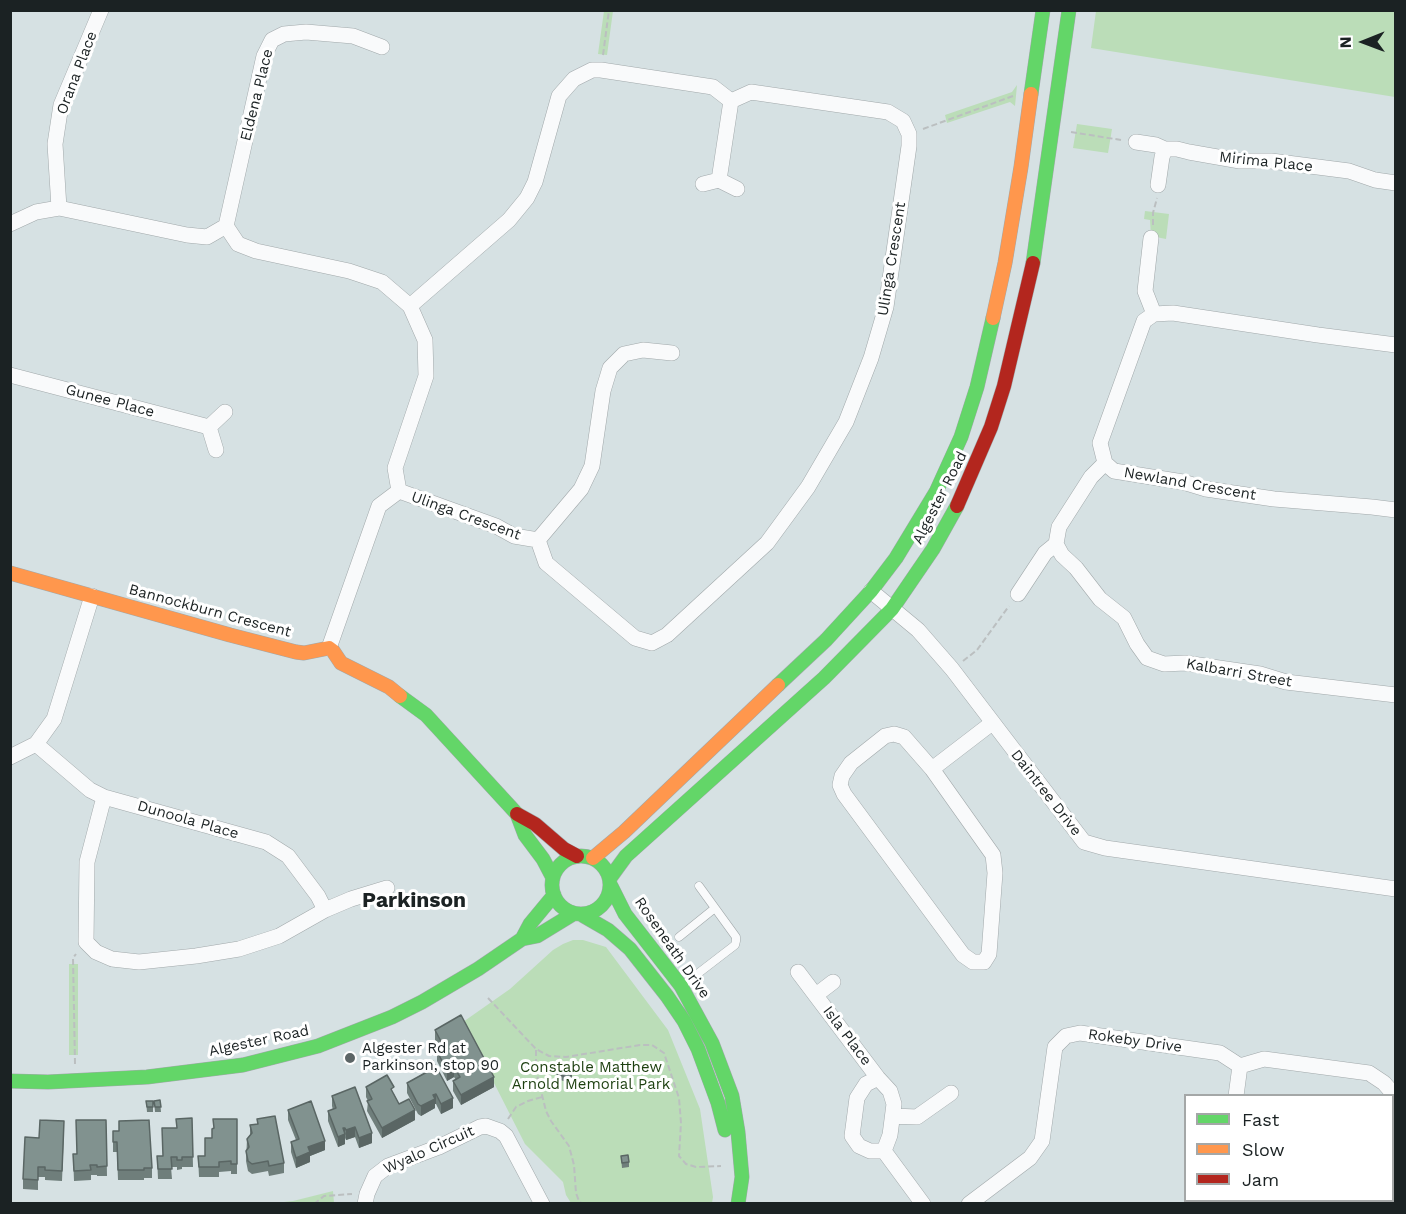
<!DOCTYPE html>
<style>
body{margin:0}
#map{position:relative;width:1406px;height:1214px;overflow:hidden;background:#d6e1e3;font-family:"Work Sans",sans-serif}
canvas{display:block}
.frame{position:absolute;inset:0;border:12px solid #1b2223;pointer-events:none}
.legend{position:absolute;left:1184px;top:1094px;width:210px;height:108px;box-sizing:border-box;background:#fff;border:2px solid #a4a7a7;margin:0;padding:8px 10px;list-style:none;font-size:18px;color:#1b2223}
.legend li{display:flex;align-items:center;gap:12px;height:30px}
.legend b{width:30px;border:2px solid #a4a7a7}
.north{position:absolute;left:1334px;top:12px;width:60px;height:60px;-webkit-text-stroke:4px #fff;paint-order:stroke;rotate:269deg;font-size:16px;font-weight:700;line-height:24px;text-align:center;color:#1b2223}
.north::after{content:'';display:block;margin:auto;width:21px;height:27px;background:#1b2223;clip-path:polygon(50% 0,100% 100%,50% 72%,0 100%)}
</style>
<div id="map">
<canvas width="1406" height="1214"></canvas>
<div class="frame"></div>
<ul class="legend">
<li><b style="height:8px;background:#63d668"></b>Fast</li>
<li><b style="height:8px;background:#ff974d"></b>Slow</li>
<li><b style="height:8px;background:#b3261e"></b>Jam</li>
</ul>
<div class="north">N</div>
</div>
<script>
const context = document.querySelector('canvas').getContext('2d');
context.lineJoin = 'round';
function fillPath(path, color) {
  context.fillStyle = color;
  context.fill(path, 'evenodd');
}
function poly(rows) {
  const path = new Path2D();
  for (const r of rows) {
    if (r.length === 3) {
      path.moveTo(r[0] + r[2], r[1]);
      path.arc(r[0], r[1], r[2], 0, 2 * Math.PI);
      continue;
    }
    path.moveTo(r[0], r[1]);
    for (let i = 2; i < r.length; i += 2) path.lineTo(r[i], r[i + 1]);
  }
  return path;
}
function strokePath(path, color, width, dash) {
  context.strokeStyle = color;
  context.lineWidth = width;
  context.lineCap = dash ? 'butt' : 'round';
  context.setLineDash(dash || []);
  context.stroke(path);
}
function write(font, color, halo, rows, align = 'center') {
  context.font = font + ' "Work Sans",sans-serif';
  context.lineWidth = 6;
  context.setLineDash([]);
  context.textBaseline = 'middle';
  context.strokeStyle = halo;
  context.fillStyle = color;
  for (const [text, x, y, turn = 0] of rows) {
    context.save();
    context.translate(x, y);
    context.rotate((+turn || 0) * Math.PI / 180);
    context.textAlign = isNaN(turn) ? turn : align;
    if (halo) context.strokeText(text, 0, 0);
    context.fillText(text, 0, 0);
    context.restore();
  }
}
const green = poly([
 [604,11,613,11,607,55,598,54],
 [1096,11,1395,11,1395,97,1091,48],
 [1017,85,1015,106,1010,102,947,123,945,115,1012,92],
 [1077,124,1112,129,1108,153,1073,148],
 [1145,211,1169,214,1166,239,1151,236,1150,220,1144,219],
 [573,940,583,940,606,947,668,1030,700,1109,713,1197,712,1203,571,1203,566,1195,563,1182,525,1144,463,1022,510,989,553,950,563,944],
 [69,964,78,964,78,1055,69,1055],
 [333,1191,334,1203,275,1203,293,1201]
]);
const path = poly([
 [603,55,609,10],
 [923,129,1013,96],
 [1071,132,1121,140],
 [1153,225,1153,213,1157,198],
 [963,661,977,650,1009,606],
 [488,998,536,1049,549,1056,566,1057,640,1045,652,1045,664,1053,679,1098,681,1123,679,1156,686,1164,696,1167,721,1166],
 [536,1050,536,1071,546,1111,551,1121,569,1146,574,1165,576,1193,579,1201,582,1204],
 [75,1064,73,958,76,954],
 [508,1119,516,1107,528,1101,542,1097],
 [314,1204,324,1196,352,1194]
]);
const lane = poly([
 [679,937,715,908],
 [683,985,735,945,736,941,736,937,699,886]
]);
const street = poly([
 [1136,142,1156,145,1165,149,1177,149,1189,152,1240,161,1271,161,1349,171,1375,180,1396,183],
 [719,180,731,101],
 [703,184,719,180,737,189],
 [1158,185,1162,157,1165,149],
 [59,208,55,144,61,105,101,10],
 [10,224,36,212,59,208,187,235,207,237,226,226,238,244,256,251,349,271,382,282,410,306,425,340,426,376,395,468,399,491,379,506,329,648],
 [226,226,264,56,272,40,284,34,306,32,353,36,382,47],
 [1151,238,1145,291,1154,314],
 [1396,345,1318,335,1173,313,1154,314,1144,321,1100,443,1105,463,1114,471,1183,482,1206,489,1274,499,1372,507,1396,510],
 [10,375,209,427],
 [216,450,209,427,225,412],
 [1105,463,1091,477,1059,527,1056,544,1062,555,1076,568,1100,599,1124,618,1137,644,1147,658,1164,664,1185,663,1260,674,1286,682,1396,695],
 [399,491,496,526,514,536,538,540,546,563,635,638,652,643,667,635,767,543,808,487,846,422,871,358,886,307,909,146,909,134,903,121,888,112,751,92,731,101,713,87,601,70,592,70,574,79,559,96,535,182,527,198,509,220,410,306],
 [538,540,581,489,592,466,603,391,610,368,624,354,643,350,672,353],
 [871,591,918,630,952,669,1084,842,1105,848,1396,889],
 [1018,594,1045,553,1056,544],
 [36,744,90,790,104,797,266,842,288,856,318,896,325,910],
 [10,757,36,744,54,719,92,596],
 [932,769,904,737,894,734,885,736,851,763,842,776,840,785,844,794,963,955,973,962,984,962,989,954,995,873,993,855,932,769,992,723],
 [104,797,87,862,86,942,96,952,112,959,139,962,196,956,239,949,279,936,325,910,351,899,387,888],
 [798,972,878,1078,890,1091,894,1104,890,1135,884,1151,923,1204],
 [816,995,833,982],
 [878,1078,866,1084,857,1098,852,1136,859,1146,870,1151,884,1151],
 [1236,1096,1240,1066],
 [893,1116,917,1117,951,1093],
 [1239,1200,1241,1204],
 [365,1204,367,1194,375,1176,388,1166,439,1147,480,1127,486,1126,500,1131,506,1136,542,1204],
 [969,1204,1030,1158,1042,1141,1055,1047,1066,1036,1080,1033,1220,1053,1240,1066,1264,1059,1369,1073,1384,1083,1396,1097]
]);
const fast = poly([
 [1031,94,1043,10],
 [1033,263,1069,10],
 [778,685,826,640,871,591,896,558,936,492,961,437,977,387,993,318],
 [400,696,426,715,517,814,525,835,543,859,553,878],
 [581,885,29],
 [610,878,626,856,824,678,892,609,933,549,957,506],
 [611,886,625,914,681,986,712,1043,732,1096,738,1132,742,1177,738,1204],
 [582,915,608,930,630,949,667,996,684,1021,698,1049,718,1103,725,1130],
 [522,939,530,924,554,895],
 [10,1081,48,1082,147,1077,243,1065,318,1046,392,1017,422,1002,478,969,522,939,537,936,573,914]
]);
const slow = poly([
 [993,318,1005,263,1021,167,1031,94],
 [10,573,230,635,296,652,304,653,329,648,333,651,341,663,389,687,400,696],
 [593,858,624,832,778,685]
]);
const jam = poly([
 [957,506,991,427,1004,386,1033,263],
 [517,814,535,824,564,849,577,856]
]);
const wall = poly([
 [435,1030,494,1087,461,1105,453,1091,453,1081,456,1080,454,1077,447,1081,437,1061,437,1051,440,1049,435,1040],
 [424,1065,453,1108,441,1114,436,1104,435,1104,435,1108,421,1116,418,1114,407,1093,407,1083,424,1073],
 [573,1071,570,1083,557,1079,557,1074],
 [366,1087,394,1094,399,1104,415,1120,382,1138,367,1111,368,1101,366,1097],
 [332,1096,372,1143,359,1148,355,1137,346,1140,345,1138,345,1144,338,1147,328,1121,328,1111,333,1110,332,1106],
 [160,1100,161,1112,155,1112,154,1101],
 [146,1101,153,1101,153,1112,147,1112],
 [288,1110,325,1150,310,1156,310,1162,296,1168,291,1152,291,1142,296,1140,288,1120],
 [192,1118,193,1167,182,1167,182,1169,177,1170,177,1167,171,1167,172,1179,158,1179,157,1156,163,1156,177,1128],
 [237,1119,237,1174,231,1174,231,1171,219,1172,219,1177,199,1177,198,1156,205,1156,212,1138],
 [257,1119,284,1163,284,1173,269,1176,268,1171,252,1174,248,1171,246,1161,247,1139,250,1135,250,1125,257,1124],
 [106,1120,107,1176,97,1176,97,1175,91,1175,91,1180,74,1181,73,1154,76,1154],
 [64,1131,62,1181,45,1180,45,1177,38,1177,38,1190,23,1189,23,1179,39,1138],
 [113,1131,152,1168,152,1178,144,1178,144,1180,118,1180,117,1152,113,1152],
 [621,1156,629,1162,629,1167,622,1168]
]);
const shadedWall = poly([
 [573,1066,573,1071,570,1083,570,1078],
 [454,1067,454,1077,447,1081,447,1071],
 [494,1077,494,1087,461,1105,461,1095],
 [436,1094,436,1104,435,1104,435,1108,421,1116,421,1106,433,1095],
 [453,1098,453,1108,441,1114,441,1104],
 [415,1110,415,1120,382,1138,382,1128],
 [355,1127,355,1137,346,1140,346,1130],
 [343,1128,345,1128,345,1144,338,1147,338,1137],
 [372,1133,372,1143,359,1148,359,1138],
 [325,1141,325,1150,310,1156,310,1162,296,1168,296,1158,308,1147]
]);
const building = poly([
 [461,1015,494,1077,461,1095,453,1081,460,1077,454,1067,447,1071,437,1051,444,1047,435,1030,461,1015],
 [433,1061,453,1098,441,1104,436,1094,433,1095,435,1099,421,1106,418,1104,407,1083,427,1072,424,1065,433,1061],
 [561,1062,573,1066,570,1078,557,1074,561,1062],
 [387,1075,394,1087,391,1089,399,1104,409,1099,415,1110,382,1128,367,1101,372,1099,366,1087,387,1075],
 [355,1087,372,1133,359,1138,355,1127,346,1130,345,1128,343,1128,345,1134,338,1137,328,1111,336,1108,332,1096,355,1087],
 [160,1100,161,1107,155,1107,154,1101,160,1100],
 [146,1101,153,1101,153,1107,147,1107,146,1101],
 [311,1101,325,1141,308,1147,310,1152,296,1158,291,1142,299,1139,288,1110,311,1101],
 [275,1116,284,1163,269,1166,268,1161,252,1164,248,1161,246,1151,249,1147,247,1139,252,1133,250,1125,258,1124,257,1119,275,1116],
 [192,1118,193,1157,182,1157,182,1160,177,1160,177,1157,171,1157,172,1169,158,1169,157,1156,163,1156,162,1128,177,1128,176,1119,192,1118],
 [213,1119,237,1119,237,1164,231,1164,231,1161,219,1162,219,1167,199,1167,198,1156,205,1156,205,1138,212,1138,212,1129,214,1128,213,1119],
 [40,1120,64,1121,62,1171,45,1170,45,1167,38,1167,38,1180,23,1179,25,1137,39,1138,40,1120],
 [76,1120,106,1120,107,1166,97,1167,97,1165,90,1165,91,1170,74,1171,73,1154,77,1154,76,1120],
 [149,1120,152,1168,144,1168,144,1170,118,1170,117,1142,113,1142,113,1131,119,1131,119,1121,149,1120],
 [628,1155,629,1162,622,1163,621,1156,628,1155]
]);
const markers = [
 [350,1058,6,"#5c6566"]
];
const streetNames = [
 ["Orana Place",77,73,-69],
 ["Eldena Place",257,95,-76],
 ["Mirima Place",1266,162,6],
 ["Ulinga Crescent",892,259,-81],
 ["Gunee Place",110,401,15],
 ["Newland Crescent",1190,484,10],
 ["Algester Road",940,498,-63],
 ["Ulinga Crescent",466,516,20],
 ["Bannockburn Crescent",210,611,15],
 ["Kalbarri Street",1239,673,10],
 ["Daintree Drive",1046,793,52],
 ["Dunoola Place",188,820,16],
 ["Roseneath Drive",672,948,55],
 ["Isla Place",847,1036,53],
 ["Algester Road",259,1041,-12],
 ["Rokeby Drive",1135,1041,8],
 ["Wyalo Circuit",429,1150,-24]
];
const poiNames = [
 ["Algester Rd at",362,1049],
 ["Parkinson, stop 90",362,1066]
];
const parkNames = [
 ["Constable Matthew",591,1068],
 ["Arnold Memorial Park",591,1085]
];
const districtNames = [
 ["Parkinson",414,901]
];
fillPath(green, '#bbddb8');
strokePath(lane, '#a1a8aa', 9);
strokePath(street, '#a1a8aa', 16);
strokePath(fast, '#a1a8aa', 15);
strokePath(slow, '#a1a8aa', 15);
strokePath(jam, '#a1a8aa', 15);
strokePath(path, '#bbbfc0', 2, [6, 3]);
strokePath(lane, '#f9fafb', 8);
strokePath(street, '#f9fafb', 15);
strokePath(fast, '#63d668', 14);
strokePath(slow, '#ff974d', 14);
strokePath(jam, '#b3261e', 14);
fillPath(wall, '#6f7e7b');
fillPath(shadedWall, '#5a6664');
fillPath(building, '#81928f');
strokePath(building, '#5a6664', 1.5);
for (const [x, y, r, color] of markers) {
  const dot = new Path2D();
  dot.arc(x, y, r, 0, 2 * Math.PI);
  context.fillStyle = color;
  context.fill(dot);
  strokePath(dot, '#fff', 2);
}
write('15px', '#1b2223', '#fff', streetNames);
write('15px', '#1b2223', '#fff', poiNames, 'left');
write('15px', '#1c3f0f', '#fff', parkNames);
write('bold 21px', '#1b2223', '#fff', districtNames);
</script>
